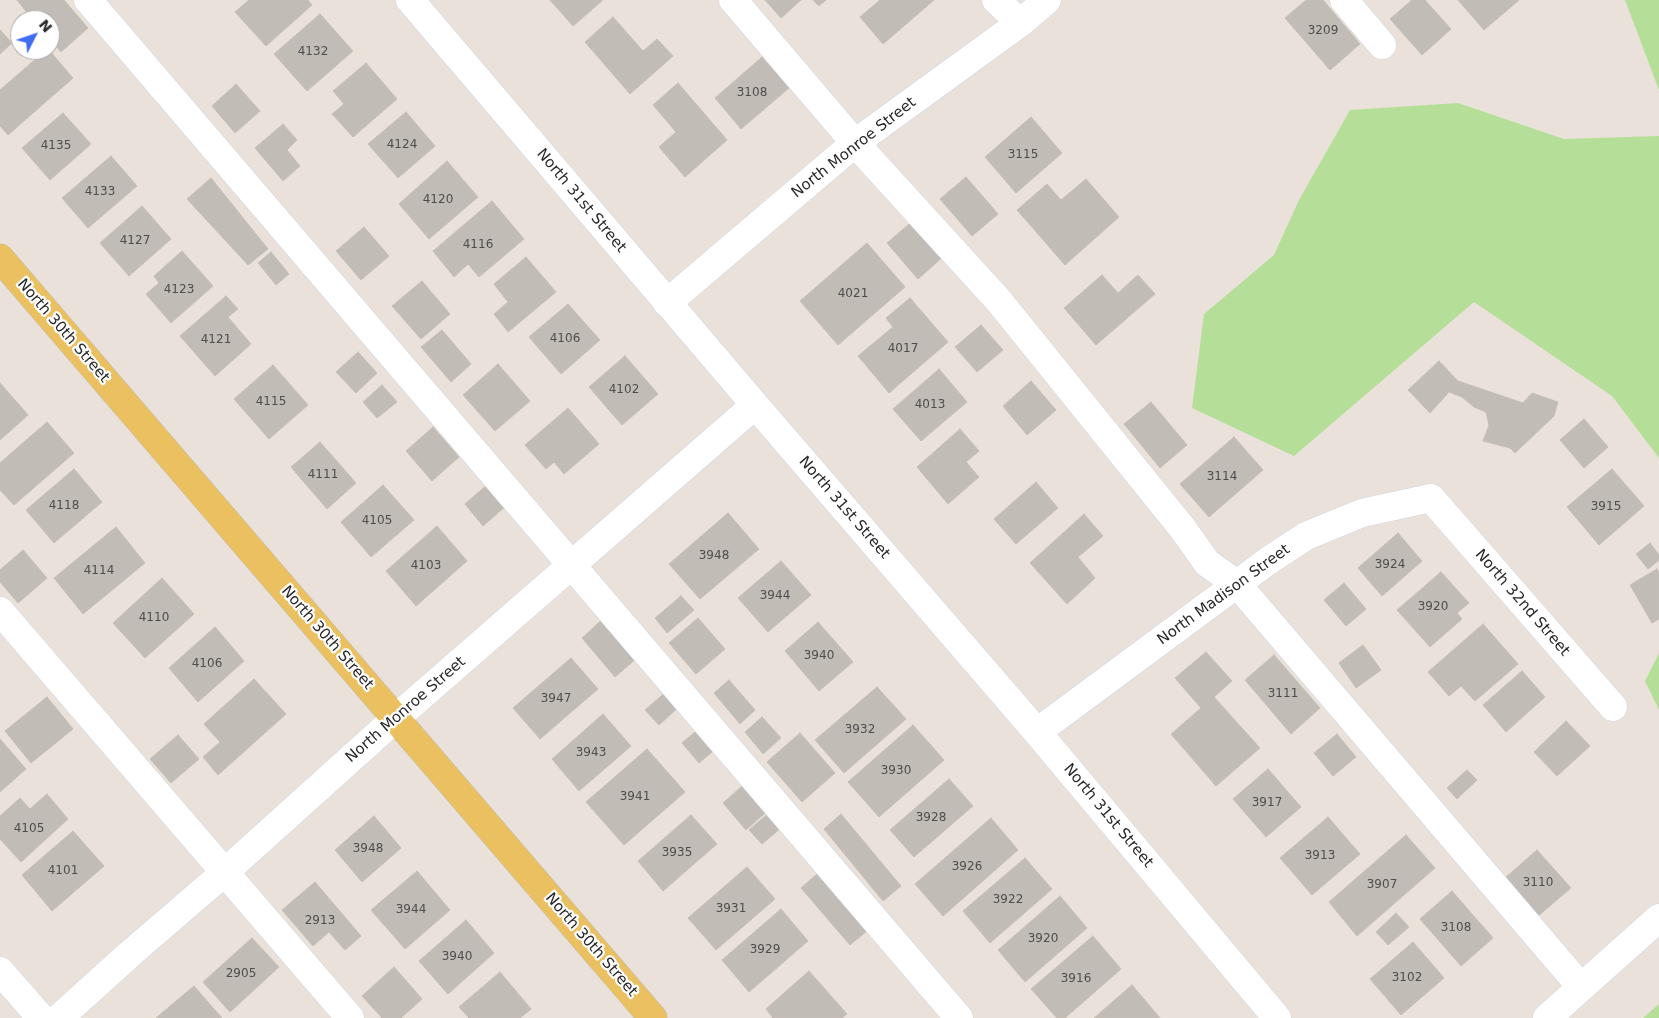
<!DOCTYPE html>
<style>
body{margin:0}
#map{position:relative;width:1659px;height:1018px;overflow:hidden;background:#eae2da;font-family:"DejaVu Sans",sans-serif}
canvas{display:block}
.north{position:absolute;left:10px;top:10px;width:50px;height:50px;box-sizing:border-box;background:#fff;border:1px solid #a9a9a9;border-radius:50%;rotate:49deg;font-size:14px;font-weight:700;line-height:20px;text-align:center;color:#282828}
.north::after{content:'';display:block;margin:auto;width:18px;height:22px;background:#416df1;clip-path:polygon(50% 0,100% 100%,50% 72%,0 100%)}
</style>
<div id="map">
<canvas width="1659" height="1018"></canvas>
<div class="north">N</div>
</div>
<script>
const context = document.querySelector('canvas').getContext('2d');
context.lineJoin = 'round';
function fillPath(path, color) {
  context.fillStyle = color;
  context.fill(path, 'evenodd');
}
function poly(rows) {
  const path = new Path2D();
  for (const r of rows) {
    path.moveTo(r[0], r[1]);
    for (let i = 2; i < r.length; i += 2) path.lineTo(r[i], r[i + 1]);
  }
  return path;
}
function strokePath(path, color, width, dash) {
  context.strokeStyle = color;
  context.lineWidth = width;
  context.lineCap = dash ? 'butt' : 'round';
  context.setLineDash(dash || []);
  context.stroke(path);
}
function write(font, color, halo, rows, align = 'center') {
  context.font = font + ' "DejaVu Sans",sans-serif';
  context.lineWidth = 4.5;
  context.setLineDash([]);
  context.textBaseline = 'middle';
  context.strokeStyle = halo;
  context.fillStyle = color;
  for (const [text, x, y, turn = 0] of rows) {
    context.save();
    context.translate(x, y);
    context.rotate((+turn || 0) * Math.PI / 180);
    context.textAlign = isNaN(turn) ? turn : align;
    if (halo) context.strokeText(text, 0, 0);
    context.fillText(text, 0, 0);
    context.restore();
  }
}
const green = poly([
 [1625,0,1659,0,1659,90],
 [1458,103,1564,139,1659,136,1659,458,1612,396,1474,302,1294,456,1192,408,1204,314,1274,255,1299,200,1350,110],
 [1659,653,1659,710,1645,681],
 [1659,1004,1659,1018,1643,1018]
]);
const building = poly([
 [17,0,64,0,88,28,61,52,50,39,50,20,33,20,17,0],
 [249,0,308,0,312,5,266,46,235,12,249,0],
 [550,0,603,0,573,26,550,0],
 [765,0,801,0,781,18,765,0],
 [813,0,826,0,819,6,813,0],
 [880,0,934,0,883,44,860,17,880,0],
 [1306,0,1323,0,1360,44,1330,70,1285,18,1306,0],
 [1412,0,1425,0,1451,29,1422,55,1390,19,1412,0],
 [1458,0,1519,0,1484,30,1458,0],
 [320,14,353,51,307,91,274,54,320,14],
 [613,17,643,51,657,39,673,56,630,94,585,42,613,17],
 [0,30,12,43,0,54,0,30],
 [46,50,49,50,73,78,8,135,0,126,0,90,46,50],
 [762,57,789,88,741,129,715,98,762,57],
 [366,63,397,99,353,137,332,114,344,104,333,91,366,63],
 [678,83,727,140,685,177,659,147,676,132,653,105,678,83],
 [236,84,260,111,235,133,212,106,236,84],
 [406,112,435,146,398,178,368,144,406,112],
 [63,113,91,144,50,180,22,148,63,113],
 [1031,117,1062,153,1016,193,985,157,1031,117],
 [283,124,297,140,287,150,300,166,283,181,255,148,283,124],
 [111,156,137,186,88,228,62,198,111,156],
 [447,161,478,197,429,239,399,204,447,161],
 [966,177,998,214,972,236,940,199,966,177],
 [211,178,268,249,248,265,187,199,211,178],
 [1086,179,1119,217,1065,265,1017,210,1047,184,1061,200,1086,179],
 [492,201,524,239,479,277,468,264,454,277,433,251,492,201],
 [142,206,171,239,129,276,100,243,142,206],
 [915,219,945,255,918,279,887,243,915,219],
 [364,227,389,256,361,280,336,251,364,227],
 [867,243,905,287,838,345,800,301,867,243],
 [182,251,213,286,171,323,146,294,159,283,154,276,182,251],
 [271,252,289,274,276,285,258,263,271,252],
 [526,257,556,292,508,332,494,314,508,302,494,284,526,257],
 [1102,275,1118,293,1138,275,1155,294,1096,345,1064,308,1102,275],
 [422,281,450,314,421,339,392,306,422,281],
 [226,296,238,309,228,317,251,344,215,376,180,336,226,296],
 [910,298,948,342,889,393,858,356,893,327,886,318,910,298],
 [568,304,600,340,561,374,529,337,568,304],
 [981,325,1003,350,977,372,955,347,981,325],
 [442,330,471,364,451,382,421,347,442,330],
 [358,352,377,373,356,393,336,372,358,352],
 [625,356,658,394,622,425,589,387,625,356],
 [1439,361,1458,381,1523,403,1532,393,1558,402,1554,416,1515,453,1510,448,1483,441,1489,425,1486,412,1474,407,1462,397,1449,392,1430,413,1408,390,1439,361],
 [498,364,530,401,495,431,463,395,498,364],
 [273,365,308,405,269,439,234,399,273,365],
 [939,369,967,402,921,441,893,409,939,369],
 [1031,381,1056,410,1027,435,1003,406,1031,381],
 [0,383,28,415,0,440,0,383],
 [382,385,397,402,377,418,363,402,382,385],
 [1151,402,1187,445,1160,468,1124,424,1151,402],
 [568,408,599,444,564,474,554,462,546,469,525,445,568,408],
 [1584,419,1608,447,1584,468,1560,440,1584,419],
 [47,422,74,453,14,505,0,490,0,463,47,422],
 [433,427,459,457,432,481,406,451,433,427],
 [960,429,979,451,966,462,979,477,948,504,917,467,960,429],
 [1234,437,1263,470,1209,517,1180,484,1234,437],
 [320,442,356,483,327,509,291,467,320,442],
 [74,469,102,502,54,543,26,510,74,469],
 [1612,469,1644,506,1599,545,1567,507,1612,469],
 [1036,482,1058,508,1016,544,994,519,1036,482],
 [488,484,507,505,483,526,465,504,488,484],
 [383,485,414,520,371,557,341,522,383,485],
 [728,513,759,549,700,599,669,564,728,513],
 [1084,514,1103,536,1078,557,1095,578,1067,604,1030,563,1084,514],
 [437,526,467,561,416,606,386,571,437,526],
 [116,527,145,563,83,614,54,578,116,527],
 [1398,533,1422,561,1382,596,1358,568,1398,533],
 [1650,543,1659,555,1659,560,1648,569,1636,554,1650,543],
 [23,550,47,578,18,603,0,582,0,570,23,550],
 [781,561,811,595,768,632,738,598,781,561],
 [1657,569,1659,573,1659,619,1652,623,1630,585,1657,569],
 [1441,572,1469,603,1457,613,1462,619,1430,647,1397,610,1441,572],
 [162,578,194,614,145,658,113,623,162,578],
 [1344,583,1366,609,1346,626,1324,600,1344,583],
 [681,596,694,610,667,633,655,618,681,596],
 [604,618,638,657,615,677,582,638,604,618],
 [698,618,725,649,696,674,669,643,698,618],
 [818,622,853,662,819,691,785,651,818,622],
 [1483,624,1518,664,1475,701,1461,686,1449,696,1428,672,1483,624],
 [215,627,244,661,198,702,169,668,215,627],
 [1363,645,1381,670,1356,688,1339,663,1363,645],
 [1206,652,1232,681,1214,697,1260,748,1216,786,1171,734,1201,708,1175,678,1206,652],
 [1274,655,1320,708,1291,734,1245,680,1274,655],
 [571,658,598,689,540,739,513,708,571,658],
 [1522,671,1545,697,1506,732,1483,705,1522,671],
 [254,679,286,714,218,775,203,757,220,742,204,724,254,679],
 [729,680,755,710,740,724,714,693,729,680],
 [877,687,906,719,844,773,815,740,877,687],
 [667,691,681,705,659,725,645,710,667,691],
 [47,697,73,729,31,763,5,731,47,697],
 [603,714,631,746,579,791,552,759,603,714],
 [762,717,781,738,763,754,745,732,762,717],
 [1566,721,1590,746,1557,776,1534,752,1566,721],
 [913,725,944,760,879,817,848,782,913,725],
 [701,727,718,747,699,763,682,743,701,727],
 [800,733,835,773,802,802,767,762,800,733],
 [1337,734,1356,757,1333,776,1314,753,1337,734],
 [178,735,199,759,171,783,150,759,178,735],
 [0,739,26,769,0,792,0,739],
 [647,749,685,792,624,845,586,802,647,749],
 [1268,769,1301,807,1266,837,1233,799,1268,769],
 [1467,770,1477,780,1457,799,1447,788,1467,770],
 [949,779,973,806,914,857,890,830,949,779],
 [749,780,772,807,746,830,723,803,749,780],
 [47,794,68,819,21,862,0,839,0,816,20,798,30,809,47,794],
 [770,812,782,827,762,844,749,830,770,812],
 [841,814,901,886,883,901,824,829,841,814],
 [691,815,717,844,663,891,638,861,691,815],
 [374,816,401,848,362,882,335,850,374,816],
 [1328,817,1360,854,1312,895,1280,858,1328,817],
 [991,818,1018,850,943,916,915,884,991,818],
 [73,831,104,866,52,911,22,875,73,831],
 [1406,835,1435,868,1357,936,1329,902,1406,835],
 [1537,850,1571,888,1538,916,1505,878,1537,850],
 [1025,858,1052,889,990,943,963,911,1025,858],
 [747,867,775,899,716,950,688,918,747,867],
 [823,869,873,926,850,945,801,888,823,869],
 [417,871,450,910,405,949,371,910,417,871],
 [315,882,361,936,345,950,329,932,313,946,282,910,315,882],
 [1452,891,1493,938,1461,966,1420,919,1452,891],
 [1060,896,1087,928,1025,982,998,950,1060,896],
 [781,909,808,941,749,992,722,960,781,909],
 [1396,913,1409,927,1388,945,1376,932,1396,913],
 [466,920,494,953,448,994,419,961,466,920],
 [1093,936,1121,969,1065,1018,1057,1018,1031,989,1093,936],
 [252,938,279,967,230,1012,203,982,252,938],
 [1413,942,1444,978,1401,1015,1370,979,1413,942],
 [394,967,422,999,401,1018,382,1018,362,996,394,967],
 [809,971,847,1014,842,1018,773,1018,766,1009,809,971],
 [500,972,531,1009,520,1018,469,1018,459,1007,500,972],
 [1132,985,1160,1018,1094,1018,1132,985],
 [194,986,222,1018,156,1018,194,986]
]);
const minor = poly([
 [88,0,959,1018],
 [410,0,755,405,1037,732,1277,1018],
 [733,0,855,143,999,301,1183,529,1207,563,1237,584,1581,987],
 [996,0,1020,23],
 [1344,0,1382,45],
 [667,303,855,143,1020,23,1047,0],
 [0,611,350,1018],
 [1037,732,1268,561,1306,536,1362,513,1431,498,1613,707],
 [0,971,41,1018],
 [59,1018,131,953,225,872,396,718,755,405],
 [1547,1018,1659,918]
]);
const major = poly([
 [0,258,653,1018]
]);
const numberNames = [
 ["3209",1323,31],
 ["4132",313,52],
 ["3108",752,93],
 ["4124",402,145],
 ["4135",56,146],
 ["3115",1023,155],
 ["4133",100,192],
 ["4120",438,200],
 ["4127",135,241],
 ["4116",478,245],
 ["4123",179,290],
 ["4021",853,294],
 ["4106",565,339],
 ["4121",216,340],
 ["4017",903,349],
 ["4102",624,390],
 ["4115",271,402],
 ["4013",930,405],
 ["4111",323,475],
 ["3114",1222,477],
 ["4118",64,506],
 ["3915",1606,507],
 ["4105",377,521],
 ["3948",714,556],
 ["3924",1390,565],
 ["4103",426,566],
 ["4114",99,571],
 ["3944",775,596],
 ["3920",1433,607],
 ["4110",154,618],
 ["3940",819,656],
 ["4106",207,664],
 ["3111",1283,694],
 ["3947",556,699],
 ["3932",860,730],
 ["3943",591,753],
 ["3930",896,771],
 ["3941",635,797],
 ["3917",1267,803],
 ["3928",931,818],
 ["4105",29,829],
 ["3948",368,849],
 ["3935",677,853],
 ["3913",1320,856],
 ["3926",967,867],
 ["4101",63,871],
 ["3110",1538,883],
 ["3907",1382,885],
 ["3922",1008,900],
 ["3931",731,909],
 ["3944",411,910],
 ["2913",320,921],
 ["3108",1456,928],
 ["3920",1043,939],
 ["3929",765,950],
 ["3940",457,957],
 ["2905",241,974],
 ["3102",1407,978],
 ["3916",1076,979]
];
const streetNames = [
 ["North Monroe Street",854,148,-38],
 ["North 31st Street",581,201,50],
 ["North 30th Street",63,331,49],
 ["North 31st Street",844,508,49],
 ["North Madison Street",1224,595,-36],
 ["North 32nd Street",1522,603,49],
 ["North 30th Street",327,638,49],
 ["North Monroe Street",406,710,-41],
 ["North 31st Street",1108,816,50],
 ["North 30th Street",591,945,49]
];
fillPath(green, '#b5df99');
fillPath(building, '#c2bcb7');
strokePath(building, '#c5beb4', 1);
strokePath(minor, '#d0d4e1', 29);
strokePath(major, '#c3c3c3', 29);
strokePath(minor, '#fff', 28);
strokePath(major, '#eac060', 28);
write('12px', '#4e4d4c', null, numberNames);
write('15px', '#282828', '#fff', streetNames);
</script>
